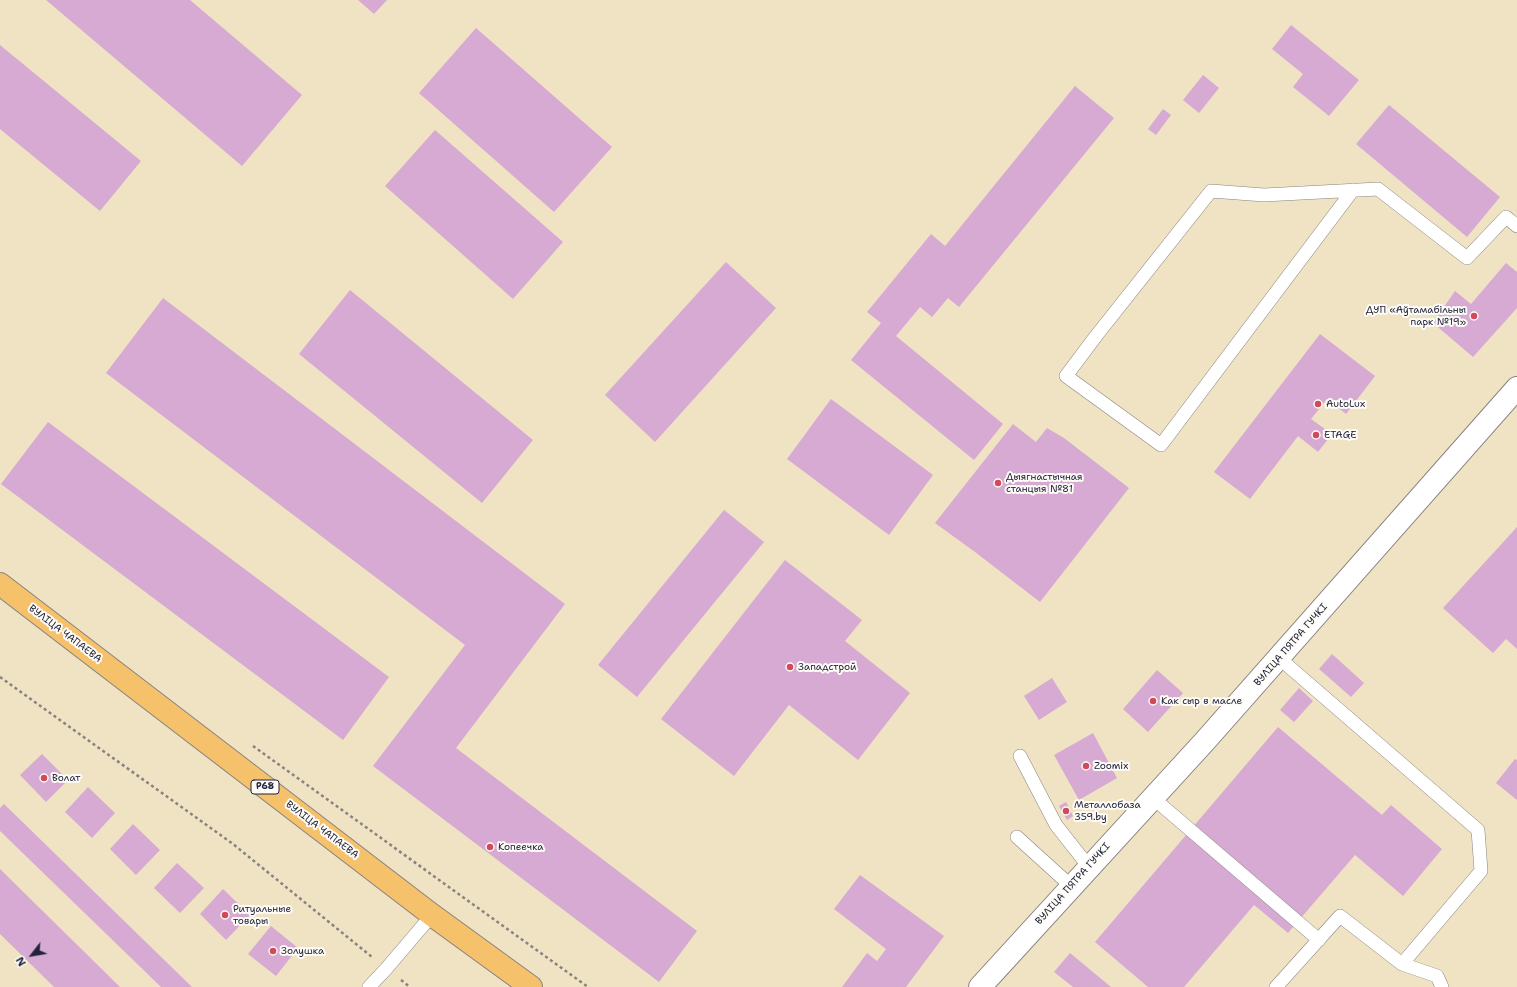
<!DOCTYPE html>
<meta charset="utf-8">
<style>
body{margin:0}
#map{position:relative;width:1517px;height:987px;overflow:hidden;background:#efe3c4;font-family:"Shantell Sans",sans-serif}
canvas{display:block}
.north{position:absolute;left:12px;top:935px;width:40px;height:40px;-webkit-text-stroke:3px #fdfcf7;paint-order:stroke;rotate:239deg;font-size:11px;font-weight:700;line-height:16px;text-align:center;color:#22223b}
.north::after{content:'';display:block;margin:auto;width:14px;height:18px;background:#22223b;clip-path:polygon(50% 0,100% 100%,50% 72%,0 100%)}
</style>
<div id="map">
<canvas width="1517" height="987"></canvas>
<div class="north">N</div>
</div>
<script>
const context = document.querySelector('canvas').getContext('2d');
context.lineJoin = 'round';
function fillPath(path, color) {
  context.fillStyle = color;
  context.fill(path, 'evenodd');
}
function poly(rows) {
  const path = new Path2D();
  for (const r of rows) {
    path.moveTo(r[0], r[1]);
    for (let i = 2; i < r.length; i += 2) path.lineTo(r[i], r[i + 1]);
  }
  return path;
}
function strokePath(path, color, width, dash) {
  context.strokeStyle = color;
  context.lineWidth = width;
  context.lineCap = dash ? 'butt' : 'round';
  context.setLineDash(dash || []);
  context.stroke(path);
}
function write(font, color, halo, rows, align = 'center') {
  context.font = font + ' "Shantell Sans",sans-serif';
  context.lineWidth = 4;
  context.setLineDash([]);
  context.textBaseline = 'middle';
  context.strokeStyle = halo;
  context.fillStyle = color;
  for (const [text, x, y, turn = 0] of rows) {
    context.save();
    context.translate(x, y);
    context.rotate((+turn || 0) * Math.PI / 180);
    context.textAlign = isNaN(turn) ? turn : align;
    if (halo) context.strokeText(text, 0, 0);
    context.fillText(text, 0, 0);
    context.restore();
  }
}
const building = poly([
 [46,0,190,0,302,95,242,166],
 [358,0,387,0,374,14],
 [1291,25,1359,80,1329,116,1293,87,1303,74,1272,49],
 [476,28,612,147,554,212,419,93],
 [0,45,141,161,100,211,0,129],
 [1203,75,1219,88,1199,113,1183,100],
 [1075,86,1114,118,959,307,948,298,932,317,920,307,896,336,1003,424,974,460,851,360,881,323,867,312,931,234,945,246],
 [1389,105,1500,197,1467,237,1356,144],
 [1163,109,1171,115,1156,135,1148,129],
 [435,130,563,242,513,299,385,186],
 [726,262,776,308,655,442,605,395],
 [1506,263,1517,272,1517,308,1473,357,1433,323,1455,291,1471,304],
 [350,290,533,440,482,503,299,354],
 [163,298,565,604,456,748,697,931,659,982,373,766,465,645,106,373],
 [1320,334,1375,376,1346,414,1327,399,1311,419,1332,434,1318,452,1298,436,1250,499,1214,472],
 [831,399,933,475,889,535,787,459],
 [48,422,389,677,343,740,1,484],
 [1013,424,1036,442,1047,428,1064,438,1129,488,1040,602,975,552,935,523],
 [724,510,764,542,637,697,598,665],
 [1517,527,1517,649,1506,639,1493,653,1443,608],
 [785,560,862,620,845,641,910,693,858,760,789,705,734,776,661,719],
 [1332,654,1364,683,1351,697,1319,669],
 [1157,670,1183,693,1148,732,1123,709],
 [1052,678,1067,702,1039,720,1024,696],
 [1299,688,1313,701,1294,722,1280,710],
 [1278,727,1382,815,1391,805,1442,849,1403,896,1355,855,1288,933,1254,905,1184,987,1148,987,1095,942],
 [1093,733,1117,778,1079,800,1054,755],
 [42,754,68,780,46,802,20,775],
 [1515,759,1517,760,1517,800,1496,783],
 [88,787,115,813,92,838,65,812],
 [1066,802,1073,816,1067,820,1059,806],
 [4,804,192,987,161,987,0,831,0,808],
 [133,824,160,850,136,875,110,849],
 [177,863,204,888,180,913,154,888],
 [0,869,120,987,54,987,0,934],
 [860,875,944,936,906,987,842,987,867,953,877,961,886,949,834,909],
 [223,889,250,915,226,940,200,914],
 [271,926,298,948,276,976,248,954],
 [1070,953,1111,987,1073,987,1054,972]
]);
const path = poly([
 [0,677,233,844,372,957],
 [253,746,588,987],
 [401,980,410,987]
]);
const service = poly([
 [1353,190,1161,445,1066,376,1096,336,1211,191,1264,195,1378,189,1467,258,1506,217,1517,226],
 [1279,658,1478,830,1481,871,1402,964],
 [1020,756,1056,825,1089,867],
 [1153,798,1319,940],
 [1017,837,1071,886],
 [369,987,386,969,432,915],
 [1276,987,1340,916,1402,964,1437,976,1442,987]
]);
const tertiary = poly([
 [980,987,1205,741,1517,388]
]);
const primary = poly([
 [0,584,432,915,531,987]
]);
const markers = [
 [1474,316,4,"#d1495b"],
 [1318,404,4,"#d1495b"],
 [1316,435,4,"#d1495b"],
 [998,483,4,"#d1495b"],
 [790,667,4,"#d1495b"],
 [1153,701,4,"#d1495b"],
 [1086,766,4,"#d1495b"],
 [44,778,4,"#d1495b"],
 [1066,811,4,"#d1495b"],
 [490,847,4,"#d1495b"],
 [225,915,4,"#d1495b"],
 [273,951,4,"#d1495b"]
];
const shields = [
 [265,787,28]
];
const shieldNames = [
 ["Р68",265,787]
];
const poiNames = [
 ["ДУП «Аўтамабільны",1466,310,"right"],
 ["парк №19»",1466,322,"right"],
 ["AutoLux",1326,404],
 ["ETAGE",1324,435],
 ["Дыягнастычная",1006,477],
 ["станцыя №81",1006,489],
 ["Западстрой",798,667],
 ["Как сыр в масле",1161,701],
 ["Zoomix",1094,766],
 ["Волат",52,778],
 ["Металлобаза",1074,805],
 ["359.by",1074,817],
 ["Копеечка",498,847],
 ["Ритуальные",233,909],
 ["товары",233,921],
 ["Золушка",281,951]
];
const streetNames = [
 ["ВУЛІЦА ЧАПАЕВА",65,634,37],
 ["ВУЛІЦА ПЯТРА ГУЧКІ",1291,645,-49],
 ["ВУЛІЦА ЧАПАЕВА",322,830,37],
 ["ВУЛІЦА ПЯТРА ГУЧКІ",1073,884,-48]
];
fillPath(building, '#d6aad2');
strokePath(service, '#888280', 14);
strokePath(tertiary, '#888280', 24);
strokePath(primary, '#888280', 24);
strokePath(path, '#888280', 2.5, [3, 3]);
strokePath(service, '#fff', 13);
strokePath(tertiary, '#fff', 22);
strokePath(primary, '#f5c16b', 22);
for (const [x, y, r, color] of markers) {
  const dot = new Path2D();
  dot.arc(x, y, r, 0, 2 * Math.PI);
  context.fillStyle = color;
  context.fill(dot);
  strokePath(dot, '#fdfcf7', 1.5);
}
for (const [x, y, w] of shields) {
  const box = new Path2D();
  box.roundRect(x - w / 2, y - 7, w, 14, 3);
  context.fillStyle = '#fdfcf7';
  context.fill(box);
  strokePath(box, '#22223b', 1);
}
write('bold 9px', '#22223b', null, shieldNames);
write('10px', '#22223b', '#fdfcf7', poiNames, 'left');
write('10px', '#22223b', '#fdfcf7', streetNames);
</script>
